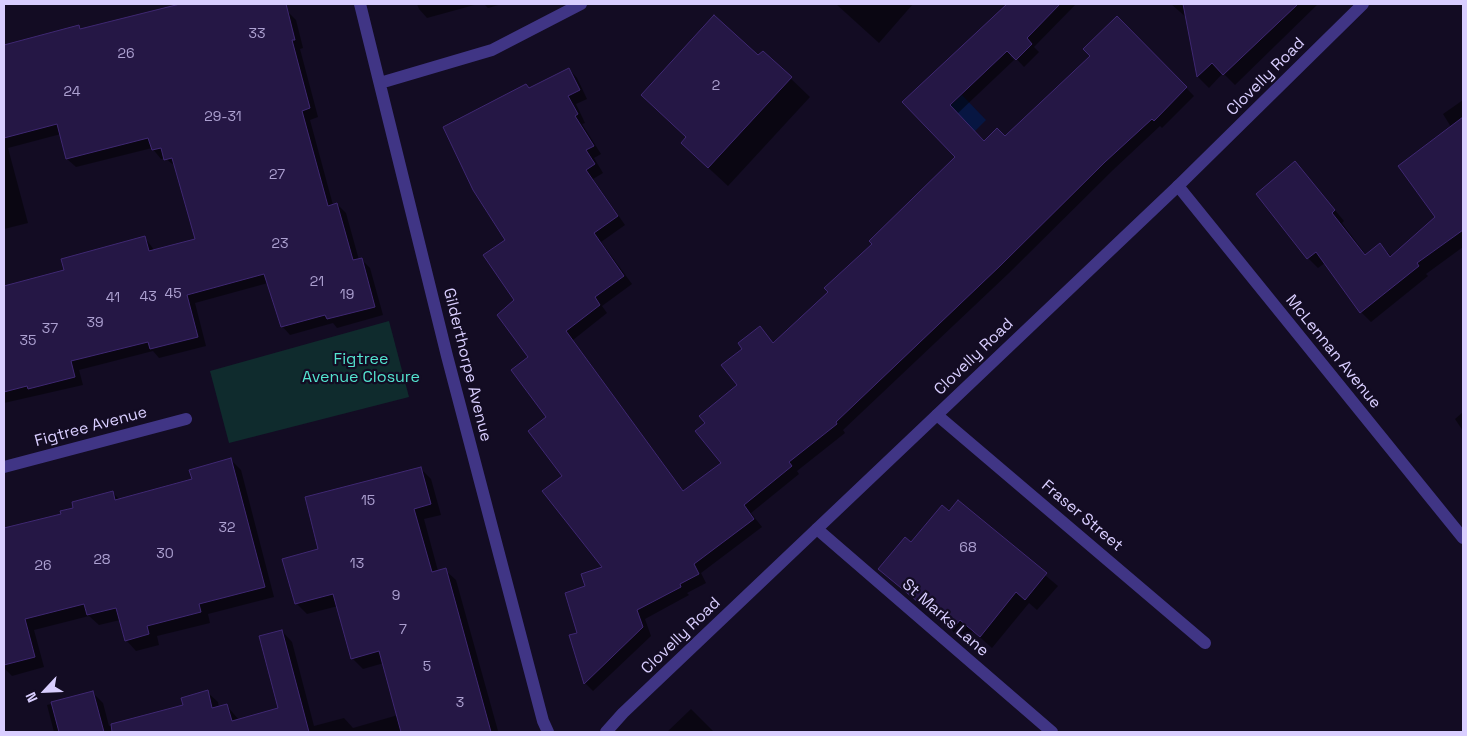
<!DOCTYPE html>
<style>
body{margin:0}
#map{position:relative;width:1467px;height:736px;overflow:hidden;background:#130c23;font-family:"Space Grotesk",sans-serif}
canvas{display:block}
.frame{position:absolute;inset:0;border:5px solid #d9ceff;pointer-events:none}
.north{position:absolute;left:20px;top:666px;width:50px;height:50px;-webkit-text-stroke:4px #130c23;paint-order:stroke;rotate:245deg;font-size:14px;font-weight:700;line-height:20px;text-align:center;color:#d9ceff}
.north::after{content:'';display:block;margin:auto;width:18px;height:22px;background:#d9ceff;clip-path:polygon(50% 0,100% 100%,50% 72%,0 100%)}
</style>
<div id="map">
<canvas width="1467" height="736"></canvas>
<div class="frame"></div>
<div class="north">N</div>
</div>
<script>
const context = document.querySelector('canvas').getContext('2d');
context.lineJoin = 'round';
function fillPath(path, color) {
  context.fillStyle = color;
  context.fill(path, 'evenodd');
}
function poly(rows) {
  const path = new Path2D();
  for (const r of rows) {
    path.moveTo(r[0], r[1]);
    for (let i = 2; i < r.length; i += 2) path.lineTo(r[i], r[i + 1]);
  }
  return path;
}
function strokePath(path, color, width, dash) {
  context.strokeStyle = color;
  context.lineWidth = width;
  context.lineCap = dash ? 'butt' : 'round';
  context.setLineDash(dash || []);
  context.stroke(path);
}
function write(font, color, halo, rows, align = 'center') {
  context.font = font + ' "Space Grotesk",sans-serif';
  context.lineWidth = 4.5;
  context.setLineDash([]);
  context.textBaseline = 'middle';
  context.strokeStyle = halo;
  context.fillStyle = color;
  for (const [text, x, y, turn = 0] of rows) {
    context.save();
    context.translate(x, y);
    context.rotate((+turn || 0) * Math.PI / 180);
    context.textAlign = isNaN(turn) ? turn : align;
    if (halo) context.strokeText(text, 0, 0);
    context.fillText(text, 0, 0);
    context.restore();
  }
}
const green = poly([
 [389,321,409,397,229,443,210,371]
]);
const water = poly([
 [962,95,986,120,973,133,949,107]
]);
const shadow = poly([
 [177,4,275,4,278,14,287,11,296,20,303,48,300,49,318,117,310,120,333,205,337,204,346,213,359,260,361,259,370,268,383,315,337,328,333,323,290,335,282,326,268,283,195,303,206,346,159,358,153,351,79,370,83,385,4,403,4,287,65,271,145,238,155,251,196,240,176,167,165,158,161,159,152,148,76,167,67,159,61,134,8,148,28,223,4,229,4,46,79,26,82,29,177,6],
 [417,4,478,4,427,18,419,9],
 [484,4,502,4,488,8],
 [836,4,913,4,879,43],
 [1010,4,1076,4,1034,47,1039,52,1024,67,1012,54,1010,56,1014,60,957,114,985,143,1005,137,1092,57,1117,17,1194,96,1162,128,1160,126,1113,170,1009,273,843,430,845,433,797,471,799,474,751,513,762,527,701,573,706,583,687,593,689,595,645,619,651,636,593,691,585,683,570,635,578,634,586,586,604,567,564,476,529,358,516,301,506,240,529,89,569,69,577,78,587,99,576,104,585,123,582,124,601,154,594,158,603,173,593,179,625,225,601,242,632,284,602,306,607,313,573,340,684,492,723,463,707,424,739,385,744,349,760,327,774,344,829,292,957,157,904,102],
 [1171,4,1318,4,1235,85,1223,73,1209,88,1198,77,1187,18],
 [763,52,810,97,728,186,701,161,687,138,642,95,758,57],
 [1463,100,1463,247,1426,274,1428,276,1371,322,1361,312,1325,263,1318,268,1308,258,1295,162,1344,221,1342,223,1366,255,1380,244,1392,257,1437,217,1451,127,1443,114],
 [1463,412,1463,431,1455,419],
 [231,460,241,470,274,597,208,614,210,623,157,636,159,645,136,651,126,640,120,620,99,625,89,616,34,630,44,667,12,676,4,668,4,532,63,514,112,492,120,500,193,480],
 [420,468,431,479,441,515,424,519,438,571,445,570,456,580,498,731,502,732,54,732,47,705,93,693,103,703,109,726,184,706,207,692,218,702,219,708,227,706,239,720,280,709,282,631,292,642,314,726,344,718,353,728,398,715,384,663,363,669,352,658,338,606,307,614,296,603,320,550],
 [958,502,1058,586,1037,610,1029,603,992,648,973,631,964,641,880,569,949,513],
 [691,709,714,732,667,732]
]);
const building = poly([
 [180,4,286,4,295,40,292,40,310,108,302,111,328,206,337,203,353,260,362,258,375,307,327,319,325,315,281,327,264,274,187,295,198,337,150,349,148,342,71,361,75,377,28,389,27,386,4,392,4,286,64,270,61,259,145,236,149,251,195,239,172,158,164,160,161,148,152,150,148,138,66,159,57,124,4,138,4,45,79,25,80,29,180,4],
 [1007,4,1060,4,1027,38,1032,44,1016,60,1007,51,950,105,984,141,997,128,1005,136,1090,56,1083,49,1117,16,1187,87,1154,121,1152,119,1105,162,1001,265,836,422,837,424,789,462,792,466,744,505,754,519,694,564,699,574,680,584,681,587,637,610,643,627,584,684,569,635,577,633,565,593,585,586,581,574,602,567,542,491,562,476,528,431,546,417,511,370,528,357,497,315,514,300,483,255,505,240,473,190,443,127,526,84,529,88,569,68,580,90,568,96,578,114,575,116,594,146,586,150,595,164,586,170,618,216,594,233,624,276,595,297,600,305,566,331,683,491,721,463,695,431,705,423,699,416,737,385,721,365,742,349,738,343,760,326,773,343,828,292,824,288,872,244,869,241,955,157,902,102,1007,4],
 [1183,4,1298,4,1223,75,1212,63,1197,77,1183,4],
 [714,15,758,55,763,51,792,77,708,168,681,143,686,137,641,95,714,15],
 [1463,117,1463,230,1417,263,1419,266,1360,313,1316,252,1307,259,1256,194,1295,161,1335,210,1332,213,1365,255,1380,243,1390,257,1435,217,1398,166,1463,117],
 [231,458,265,587,199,604,201,612,147,626,149,634,125,641,116,608,87,615,84,604,25,619,35,657,4,665,4,528,61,514,60,511,73,508,72,502,113,491,115,500,192,479,189,470,231,458],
 [421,467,431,504,414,509,432,572,446,568,491,732,401,732,379,651,351,659,333,594,295,604,282,559,318,549,305,497,421,467],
 [958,500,1047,573,1025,600,1016,592,980,637,960,620,952,630,878,569,905,537,911,542,942,505,949,511,958,500],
 [282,630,309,732,112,732,111,724,183,705,181,698,208,690,212,708,227,704,232,721,278,708,259,636,282,630],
 [93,691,104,732,59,732,51,702,93,691]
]);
const service = poly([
 [817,529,1052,732]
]);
const minor = poly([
 [360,4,447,356,543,721,548,732],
 [380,83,492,50,581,4],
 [1178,186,1463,538],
 [937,415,1205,643],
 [4,467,186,419]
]);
const tertiary = poly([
 [606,732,623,713,1178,186,1363,4]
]);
const numberNames = [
 ["33",257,34],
 ["26",126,54],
 ["2",716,86],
 ["24",72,92],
 ["29-31",223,117],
 ["27",277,175],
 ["23",280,244],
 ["21",317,282],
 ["45",173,294],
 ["19",347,295],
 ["43",148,297],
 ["41",113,298],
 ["39",95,323],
 ["37",50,329],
 ["35",28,341],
 ["15",368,501],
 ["32",227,528],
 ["68",968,548],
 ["30",165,554],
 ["28",102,560],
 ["13",357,564],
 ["26",43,566],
 ["9",396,596],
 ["7",403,630],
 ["5",427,667],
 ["3",460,703]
];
const streetNames = [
 ["Clovelly Road",1266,77,-45],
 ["McLennan Avenue",1333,352,51],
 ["Clovelly Road",974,357,-44],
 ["Gilderthorpe Avenue",467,365,76],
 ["Figtree Avenue",91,427,-15],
 ["Fraser Street",1082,516,40],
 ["St Marks Lane",945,618,41],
 ["Clovelly Road",681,636,-44]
];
const parkNames = [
 ["Figtree",361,360],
 ["Avenue Closure",361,378]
];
fillPath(green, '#0f2b2d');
fillPath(water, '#071642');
fillPath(shadow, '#0007');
fillPath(building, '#251745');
strokePath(building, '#3f2872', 1);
strokePath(service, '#403585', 12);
strokePath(minor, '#403585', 12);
strokePath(tertiary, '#403585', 12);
write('14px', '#aca0d0', null, numberNames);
write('16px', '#d9ceff', '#130c23', streetNames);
write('16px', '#54e5d0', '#130c23', parkNames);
</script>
